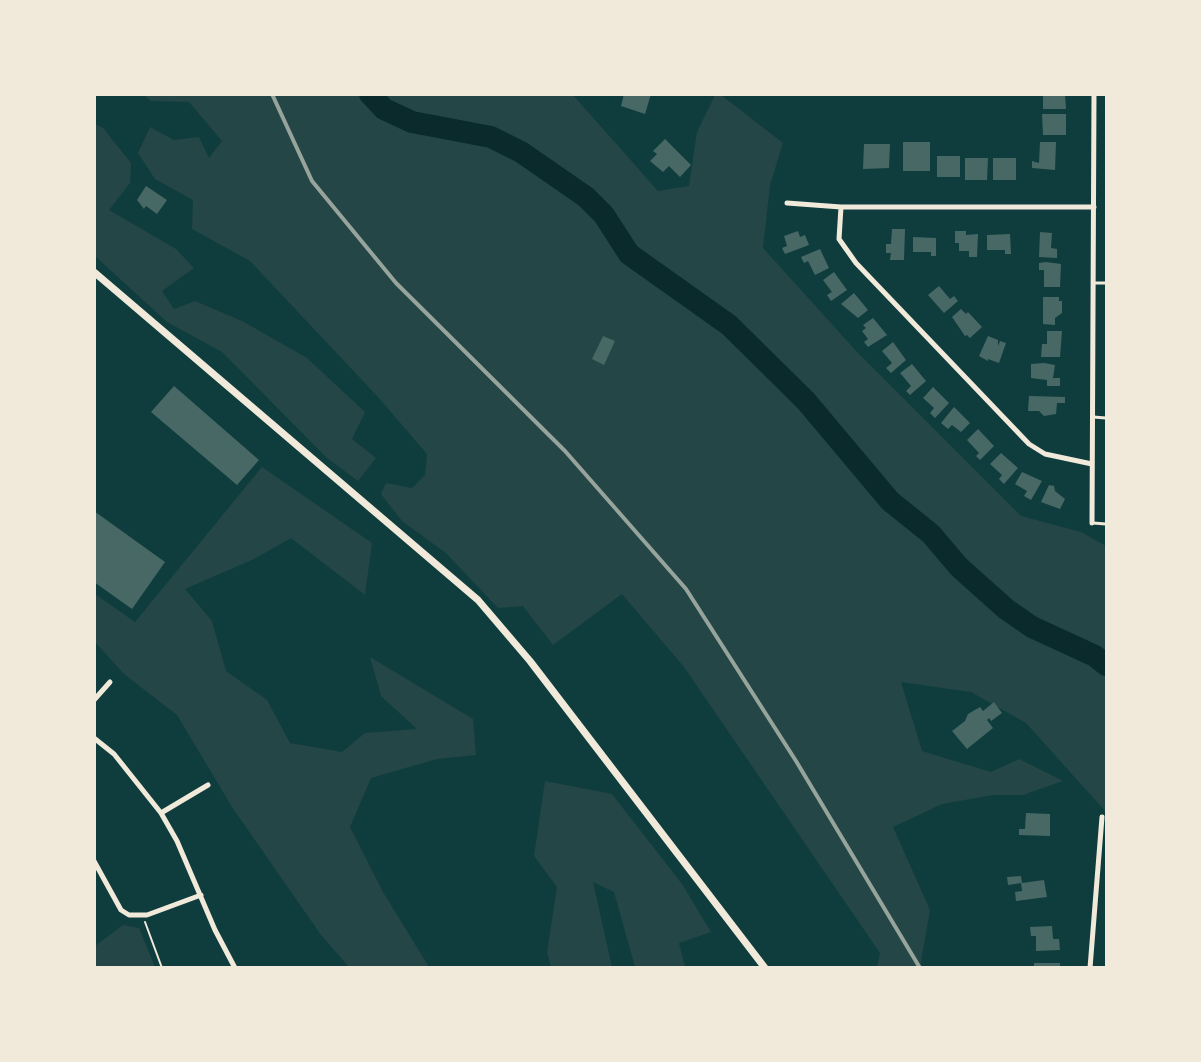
<!DOCTYPE html>
<style>
body{margin:0}
#map{position:relative;width:1201px;height:1062px;overflow:hidden;background:#0f3d3e;font-family:Mulish,sans-serif}
canvas{display:block}
.frame{position:absolute;inset:0;border:96px solid #f1e9da;pointer-events:none}
</style>
<div id="map">
<canvas width="1201" height="1062"></canvas>
<div class="frame"></div>
</div>
<script>
const context = document.querySelector('canvas').getContext('2d');
context.lineJoin = 'round';
function fillPath(path, color) {
  context.fillStyle = color;
  context.fill(path, 'evenodd');
}
function poly(rows) {
  const path = new Path2D();
  for (const r of rows) {
    path.moveTo(r[0], r[1]);
    for (let i = 2; i < r.length; i += 2) path.lineTo(r[i], r[i + 1]);
  }
  return path;
}
function strokePath(path, color, width, dash) {
  context.strokeStyle = color;
  context.lineWidth = width;
  context.lineCap = dash ? 'butt' : 'round';
  context.setLineDash(dash || []);
  context.stroke(path);
}
const green = poly([
 [144,95,573,95,658,191,689,186,697,132,715,95,721,95,783,143,770,185,763,248,858,353,1021,516,1081,532,1106,546,1106,812,1026,723,971,692,901,682,922,751,991,772,1019,759,1063,781,1023,795,993,795,942,804,893,827,930,910,920,967,877,967,880,953,684,667,622,594,553,645,523,606,498,608,446,553,402,521,381,494,386,483,412,488,425,475,427,454,378,397,250,261,192,229,193,200,155,179,138,153,150,127,174,140,199,137,209,158,222,141,189,102,151,101],
 [95,124,103,128,131,163,130,183,109,210,176,249,194,268,162,291,174,309,195,301,244,322,307,358,365,412,352,439,376,458,358,481,327,458,222,352,167,322,95,256],
 [262,467,372,543,365,595,291,538,254,559,185,589,212,621,226,671,267,700,290,743,342,752,365,733,417,729,381,696,370,657,473,719,476,755,437,759,371,778,350,827,383,892,429,967,349,967,321,935,232,807,177,715,124,674,95,642,95,594,135,622],
 [545,781,612,794,682,884,711,932,679,943,685,967,635,967,614,892,593,882,612,967,551,967,547,952,557,887,534,856],
 [123,925,139,928,155,967,95,967,95,946]
]);
const river = poly([
 [370,94,384,109,412,122,491,137,521,152,586,197,604,215,629,254,729,325,806,401,890,501,931,534,959,567,1006,609,1032,627,1095,656,1106,665]
]);
const building = poly([
 [624,94,651,94,645,114,621,106],
 [1043,94,1065,94,1066,109,1043,109],
 [1042,114,1066,114,1066,135,1043,135],
 [665,139,691,165,680,177,669,166,663,172,650,161,657,154,653,151],
 [903,142,930,142,930,171,903,171],
 [1040,142,1056,142,1055,170,1032,168,1032,161,1039,163],
 [864,144,890,144,889,168,863,169],
 [937,156,960,156,960,177,937,177],
 [965,158,988,158,987,180,965,180],
 [993,158,1016,158,1016,180,993,180],
 [146,186,167,200,157,214,146,206,144,209,137,200],
 [892,229,905,229,904,260,890,260,891,253,886,253,886,244,891,244],
 [798,231,800,237,805,235,809,245,785,254,782,248,787,246,784,236],
 [955,231,966,231,966,235,978,234,977,257,969,257,969,251,959,251,959,243,955,243],
 [1040,232,1052,233,1051,248,1057,249,1057,258,1039,257],
 [1010,234,1011,254,1005,254,1005,250,987,250,987,235],
 [913,237,936,238,936,256,931,256,931,252,913,252],
 [820,249,829,268,815,275,808,261,804,263,801,257],
 [1046,262,1061,264,1060,287,1044,287,1044,270,1039,270,1039,263],
 [834,272,847,290,831,301,827,295,832,292,823,280],
 [939,286,950,299,954,296,958,301,944,313,928,295],
 [854,293,868,310,858,318,841,304],
 [1043,297,1059,297,1059,301,1062,301,1062,313,1055,318,1055,325,1043,324],
 [961,309,966,314,968,312,982,327,970,338,967,335,965,336,952,317],
 [873,318,887,335,868,347,864,342,868,339,862,331,866,328,863,325],
 [1047,331,1062,331,1060,357,1041,357,1042,344,1047,344],
 [603,336,615,341,604,365,592,359],
 [988,336,998,340,998,346,1000,341,1006,343,999,363,988,359,988,361,979,356],
 [893,342,906,360,891,373,886,368,892,363,882,351],
 [1044,363,1055,365,1053,378,1060,378,1060,386,1047,386,1047,380,1031,378,1031,364],
 [912,364,926,381,910,395,906,391,911,386,900,373],
 [174,386,259,460,237,485,151,412],
 [933,387,949,403,935,418,930,413,934,408,923,398],
 [1029,396,1065,397,1065,403,1057,403,1056,414,1044,416,1039,411,1028,411],
 [954,407,970,423,961,432,952,425,948,429,941,423],
 [978,429,994,446,980,460,976,456,979,453,967,440],
 [1001,453,1018,468,1004,484,999,479,1002,475,990,464],
 [1022,472,1042,481,1031,500,1024,496,1027,491,1015,484],
 [1049,485,1054,486,1055,491,1065,499,1060,509,1041,502],
 [94,511,165,562,132,609,94,582],
 [994,702,1002,713,991,721,989,718,987,720,993,728,967,749,952,731,965,721,968,714,980,707,983,711],
 [1026,813,1050,814,1050,836,1019,835,1019,829,1025,829],
 [1021,876,1022,883,1044,880,1047,897,1016,901,1015,892,1022,891,1021,883,1008,885,1007,877],
 [1052,926,1053,939,1059,939,1060,950,1036,951,1036,936,1031,936,1030,927],
 [1034,963,1060,963,1060,968,1034,968]
]);
const path = poly([
 [145,922,162,968]
]);
const service = poly([
 [1093,283,1106,283],
 [1093,417,1106,418],
 [1093,523,1106,524]
]);
const minor = poly([
 [787,203,841,207,1094,207],
 [841,207,839,239,856,263,1029,444,1045,454,1092,464],
 [1092,523,1094,94],
 [94,700,110,682],
 [94,738,114,754,161,813,177,841,215,930,235,968],
 [161,813,208,785],
 [94,861,121,910,129,915,147,915,201,895],
 [1090,968,1102,817]
]);
const tertiary = poly([
 [94,272,478,600,530,661,765,968]
]);
const rail = poly([
 [272,94,312,181,396,283,565,451,686,589,796,761,920,968]
]);
fillPath(green, '#244646');
strokePath(river, '#0a2a2b', 22);
fillPath(building, '#486865');
strokePath(path, '#f1e9da', 2);
strokePath(service, '#f1e9da', 3);
strokePath(minor, '#f1e9da', 5);
strokePath(tertiary, '#f1e9da', 7);
strokePath(rail, '#97a49c', 4);
</script>
